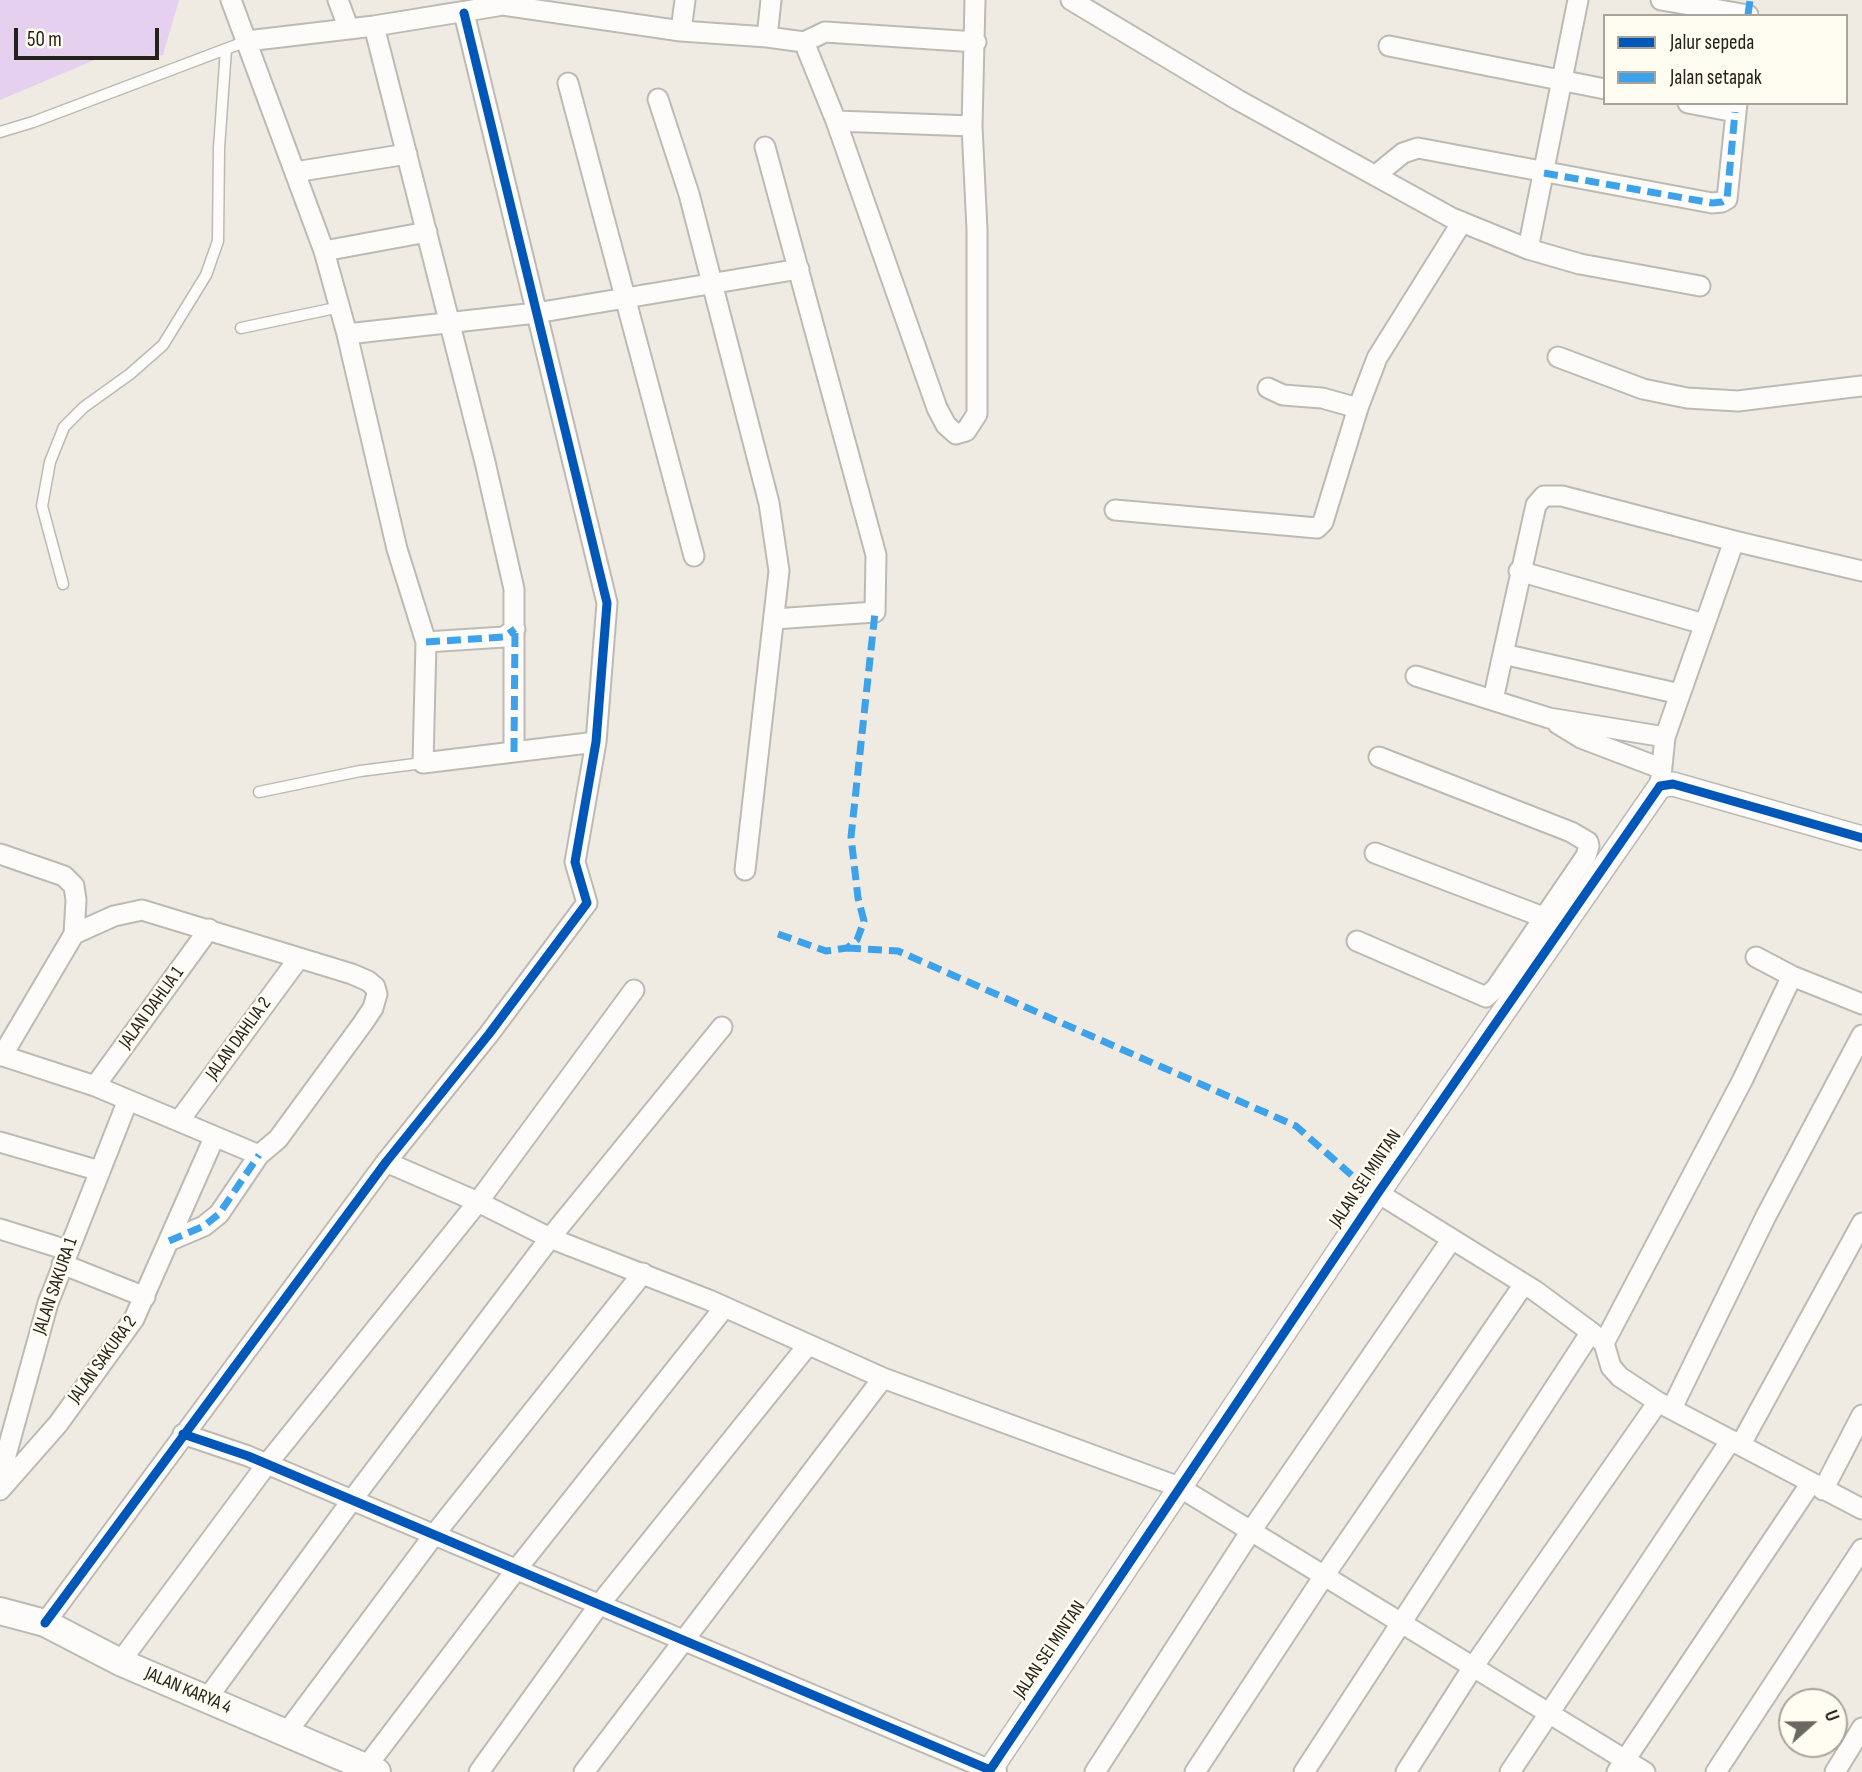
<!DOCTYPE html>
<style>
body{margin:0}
#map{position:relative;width:1862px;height:1772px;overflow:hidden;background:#efebe2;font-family:"Sofia Sans Condensed",sans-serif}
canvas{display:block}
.legend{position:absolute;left:1603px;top:14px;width:245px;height:91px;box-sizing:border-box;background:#fffcf1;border:2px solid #a7a59b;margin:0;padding:9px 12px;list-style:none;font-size:21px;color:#24221b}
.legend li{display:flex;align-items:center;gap:14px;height:35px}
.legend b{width:35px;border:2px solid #a7a59b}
.north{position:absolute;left:1778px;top:1688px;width:70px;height:70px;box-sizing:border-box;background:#fffcf1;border:2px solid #a7a59b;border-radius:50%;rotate:69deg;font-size:19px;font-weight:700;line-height:28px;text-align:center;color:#24221b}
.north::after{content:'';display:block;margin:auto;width:24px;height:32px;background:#6b6861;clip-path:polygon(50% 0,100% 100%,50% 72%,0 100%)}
.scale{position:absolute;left:14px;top:28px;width:145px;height:32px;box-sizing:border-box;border:4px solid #24221b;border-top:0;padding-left:9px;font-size:21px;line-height:24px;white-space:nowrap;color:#24221b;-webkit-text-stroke:5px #fffcf1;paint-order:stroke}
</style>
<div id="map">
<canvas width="1862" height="1772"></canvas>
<ul class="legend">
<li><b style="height:9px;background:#0057b8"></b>Jalur sepeda</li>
<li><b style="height:9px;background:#3ea2ea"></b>Jalan setapak</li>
</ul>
<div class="north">U</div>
<div class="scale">50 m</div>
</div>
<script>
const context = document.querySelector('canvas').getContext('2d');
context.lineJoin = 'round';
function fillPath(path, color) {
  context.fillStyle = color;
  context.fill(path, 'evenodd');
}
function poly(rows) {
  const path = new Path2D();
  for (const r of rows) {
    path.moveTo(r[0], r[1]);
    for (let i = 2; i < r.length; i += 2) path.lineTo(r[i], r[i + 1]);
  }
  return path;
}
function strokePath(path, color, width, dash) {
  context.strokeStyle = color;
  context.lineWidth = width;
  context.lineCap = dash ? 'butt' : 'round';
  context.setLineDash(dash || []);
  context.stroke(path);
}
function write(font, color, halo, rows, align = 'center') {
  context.font = font + ' "Sofia Sans Condensed",sans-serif';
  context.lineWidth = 5;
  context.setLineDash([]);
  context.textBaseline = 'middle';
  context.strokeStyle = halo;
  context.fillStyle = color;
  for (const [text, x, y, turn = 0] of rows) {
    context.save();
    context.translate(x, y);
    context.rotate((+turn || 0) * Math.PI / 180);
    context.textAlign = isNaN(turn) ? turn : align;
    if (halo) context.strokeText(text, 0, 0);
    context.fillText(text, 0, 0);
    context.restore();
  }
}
const green = poly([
 [0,0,179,0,163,55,97,59,0,100]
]);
const service = poly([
 [0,132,33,122,247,41],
 [241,328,340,307],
 [63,584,42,506,50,462,64,427,84,407,130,374,163,345,206,275,218,241,219,148,226,49],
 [259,792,360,771,423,763]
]);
const minor = poly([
 [231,0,324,251,347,334,397,549,426,642,423,763,596,742],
 [338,0,348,27],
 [1071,0,1238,100,1452,218,1528,249,1578,0],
 [1661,0,1748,15],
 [374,26,485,462,514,589,514,752],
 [681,31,685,0],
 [767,37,804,42,825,32,976,42],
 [247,41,374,26,503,5,681,31,767,37,771,0],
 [804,42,836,121,937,408,946,425,956,434,966,431,977,414,977,230,972,126,975,0],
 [1389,46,1605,89],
 [568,83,694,556],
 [658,99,689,194,769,503,779,571,745,870],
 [1688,103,1735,112],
 [836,121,972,126],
 [765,147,876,555,875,612,774,619],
 [295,172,407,154],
 [1376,175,1403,153,1418,148,1712,203,1722,202,1727,199,1737,103],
 [1528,249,1580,264,1700,286],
 [324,251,427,232],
 [347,334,536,313,799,269],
 [1558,357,1643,389,1687,398,1738,401,1862,386],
 [1268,388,1283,395,1322,398,1358,408],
 [1115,510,1317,528,1323,522,1358,408,1377,358,1462,222],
 [1734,541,1862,571],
 [1519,571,1704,624],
 [426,642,504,637,515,629],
 [1416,676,1549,718,1665,737],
 [1493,700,1503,654],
 [1558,724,1581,738,1660,768],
 [1660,786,1665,737,1734,541,1562,496,1544,496,1536,505,1503,654,1680,694],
 [1375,853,1543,917,1552,924],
 [0,854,64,876,74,886,76,900,74,934,2,1056],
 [1357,941,1486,997,1496,988,1586,856,1589,846,1588,842,1571,832,1379,757],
 [1756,957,1792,976],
 [0,1055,95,1086,259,1155,278,1139,363,1023,373,1008,377,994,375,987,368,981,352,974,142,910,114,916,74,934],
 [95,1086,209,929],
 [179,1121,299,958],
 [0,1142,100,1171],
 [386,1162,478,1202,550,1238,709,1300,883,1378,1179,1487,1645,1772],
 [1378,1193,1534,1290,1591,1332,1604,1343,1611,1367,1620,1377,1658,1402,1862,1509],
 [0,1229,67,1250],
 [169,1241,204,1226,219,1214,259,1155],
 [62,1264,145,1297],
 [1604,1343,1742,1081,1792,976,1862,1004],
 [1672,1408,1766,1216,1862,1035],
 [183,1434,248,1456,990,1770],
 [1741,1444,1862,1223],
 [0,1477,48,1303,128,1100],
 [0,1490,58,1424,134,1319,214,1138],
 [1823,1490,1862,1415],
 [45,1623,386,1162,489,1034,587,903,575,862,596,742,607,603,464,13],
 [120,1662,267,1464,478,1202,634,990],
 [206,1700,352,1500,550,1238,722,1027],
 [287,1732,434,1535,643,1273],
 [366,1767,516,1570,724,1308],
 [479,1772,599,1605,808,1345],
 [584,1772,883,1378],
 [1095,1772,1251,1531,1452,1239],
 [1195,1772,1324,1576,1524,1284],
 [1304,1772,1591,1332],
 [1406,1772,1473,1667,1658,1402],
 [1510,1772,1731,1440],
 [1617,1772,1811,1483],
 [1716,1772,1862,1549],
 [1835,1772,1862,1728]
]);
const tertiary = poly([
 [990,1770,1378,1193,1660,786,1673,784,1862,838]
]);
const secondary = poly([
 [0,1611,45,1623,120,1662,377,1772],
 [989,1772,993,1772]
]);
const quiet = poly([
 [1748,15,1750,0],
 [1544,173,1712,203,1722,202,1727,199,1735,112],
 [426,642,504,637,515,629],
 [514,752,515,629],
 [778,934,826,951,847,948,857,940,864,921,858,898,851,837,875,612],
 [847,948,898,951,1296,1126,1356,1179,1378,1193],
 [169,1241,204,1226,219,1214,259,1155]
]);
const cycleway = poly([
 [183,1434,248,1456,990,1770,1378,1193,1660,786,1673,784,1862,838],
 [45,1623,386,1162,489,1034,587,903,575,862,596,742,607,603,464,13]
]);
const streetNames = [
 ["JALAN DAHLIA 1",152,1008,-54],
 ["JALAN DAHLIA 2",239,1039,-54],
 ["JALAN SEI MINTAN",1366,1179,-56],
 ["JALAN SAKURA 1",56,1286,-71],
 ["JALAN SAKURA 2",103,1360,-54],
 ["JALAN SEI MINTAN",1050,1650,-56],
 ["JALAN KARYA 4",188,1691,23]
];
fillPath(green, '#e6d0f0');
strokePath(service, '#bcbab3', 13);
strokePath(minor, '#bcbab3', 23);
strokePath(tertiary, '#bcbab3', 26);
strokePath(secondary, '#bcbab3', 30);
strokePath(service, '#fdfcfb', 10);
strokePath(minor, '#fdfcfb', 19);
strokePath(tertiary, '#fdfcfb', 23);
strokePath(secondary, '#fdfcfb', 26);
strokePath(quiet, '#3ea2ea', 7, [14, 7]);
strokePath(cycleway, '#0057b8', 9);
write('19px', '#24221b', '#fffcf1', streetNames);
</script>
